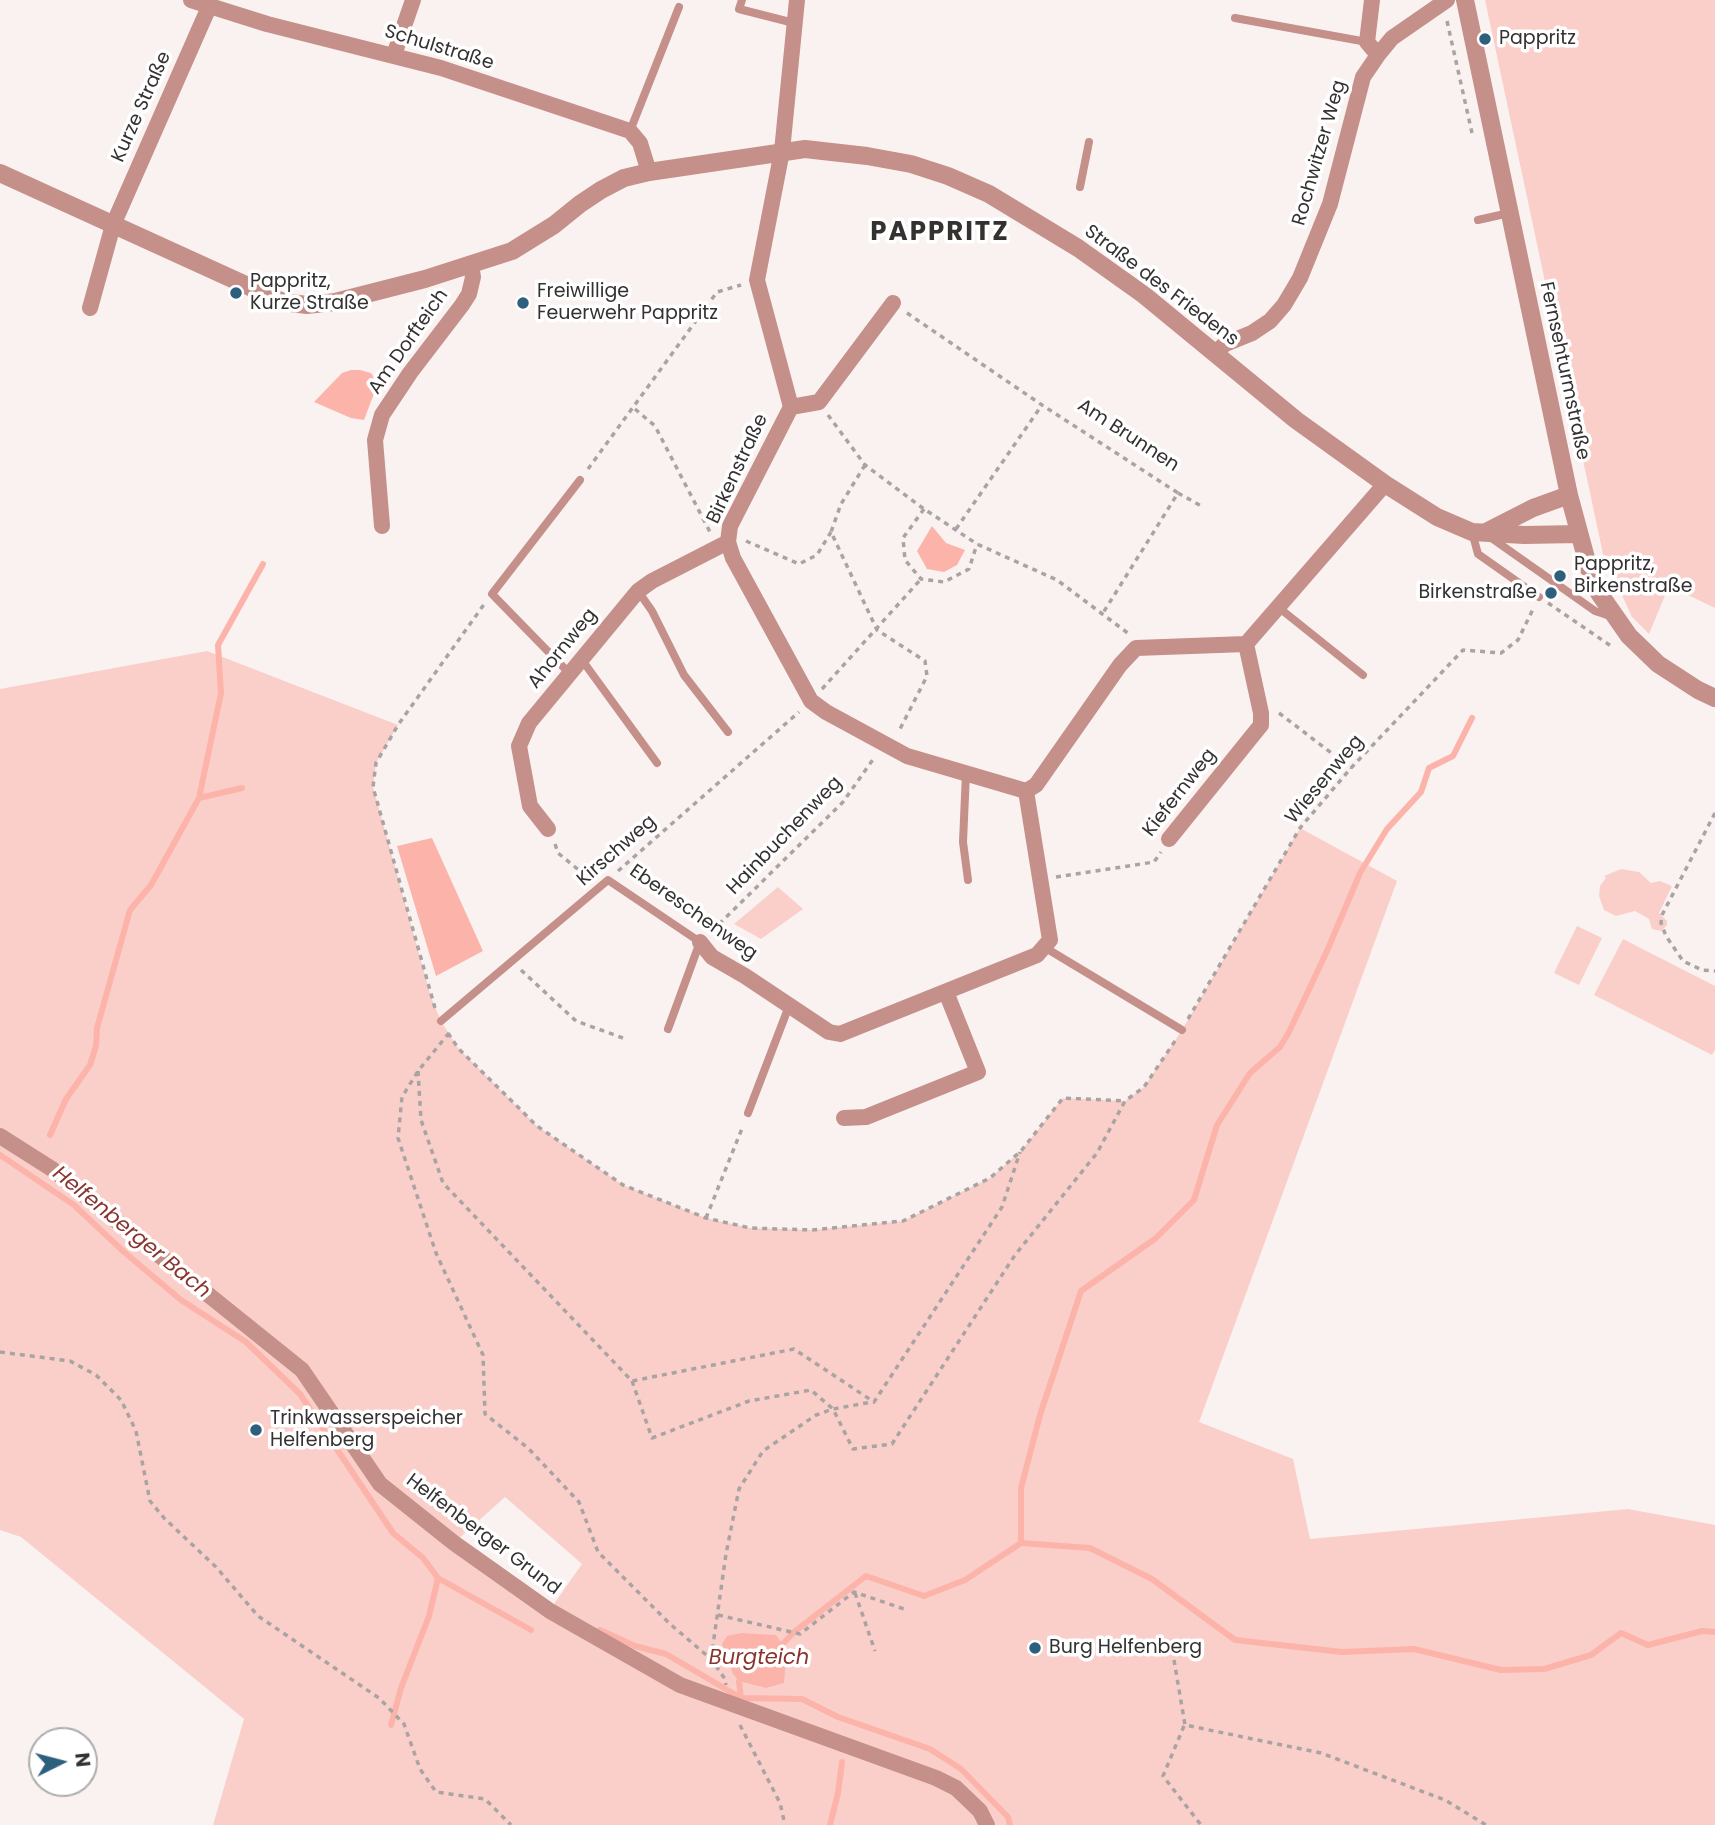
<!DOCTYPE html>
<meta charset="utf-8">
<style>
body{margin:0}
#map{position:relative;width:1715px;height:1825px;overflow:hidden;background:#faf2f1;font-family:Poppins,sans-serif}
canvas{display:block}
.north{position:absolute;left:28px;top:1727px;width:70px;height:70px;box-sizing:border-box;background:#fff;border:2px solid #aeadad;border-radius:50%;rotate:84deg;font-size:19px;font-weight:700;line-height:28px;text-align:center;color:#343131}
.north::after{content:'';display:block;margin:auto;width:24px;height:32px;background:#2e607e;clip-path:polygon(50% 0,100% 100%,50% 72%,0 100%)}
</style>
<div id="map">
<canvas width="1715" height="1825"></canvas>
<div class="north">N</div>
</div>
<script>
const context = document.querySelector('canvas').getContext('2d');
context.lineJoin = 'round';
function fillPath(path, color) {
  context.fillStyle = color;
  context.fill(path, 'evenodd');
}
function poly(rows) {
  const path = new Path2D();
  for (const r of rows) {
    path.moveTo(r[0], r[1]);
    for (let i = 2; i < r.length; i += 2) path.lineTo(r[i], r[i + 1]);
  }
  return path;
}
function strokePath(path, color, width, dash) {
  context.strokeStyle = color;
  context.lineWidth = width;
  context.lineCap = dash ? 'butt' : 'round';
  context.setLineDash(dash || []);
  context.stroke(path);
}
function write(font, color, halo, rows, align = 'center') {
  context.font = font + ' Poppins,sans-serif';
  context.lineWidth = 7;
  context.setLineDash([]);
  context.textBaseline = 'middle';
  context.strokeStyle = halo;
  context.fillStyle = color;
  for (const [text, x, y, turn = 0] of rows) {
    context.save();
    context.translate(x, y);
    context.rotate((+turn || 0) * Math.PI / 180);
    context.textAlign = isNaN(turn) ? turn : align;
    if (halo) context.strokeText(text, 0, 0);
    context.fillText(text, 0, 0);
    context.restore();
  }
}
const green = poly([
 [1485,0,1715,0,1715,608,1669,586,1649,634,1632,617,1603,554],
 [207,651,398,725,376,763,373,787,431,997,441,1021,458,1048,537,1126,623,1185,706,1218,750,1228,812,1230,903,1221,990,1178,1021,1151,1063,1098,1125,1101,1144,1087,1182,1030,1300,828,1397,881,1199,1422,1293,1459,1310,1539,1628,1509,1715,1525,1715,1825,213,1825,244,1719,21,1537,0,1530,0,689],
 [505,1497,582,1564,549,1611,455,1542],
 [1621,869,1639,872,1651,883,1660,881,1672,886,1659,913,1667,921,1667,925,1661,931,1652,929,1649,919,1635,911,1616,916,1604,910,1599,896,1600,886,1606,878,1604,876],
 [778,887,803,909,761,939,734,924],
 [1577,926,1602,938,1579,985,1554,973],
 [1623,939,1715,986,1715,1050,1712,1055,1594,995]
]);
const water = poly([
 [351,370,360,370,371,373,378,383,364,420,351,418,314,402,342,373],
 [932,526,946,543,965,550,957,565,944,572,927,569,917,551],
 [432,838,483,951,436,976,397,846],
 [741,1633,776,1635,783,1645,786,1658,784,1683,766,1688,739,1681,733,1674,722,1644,727,1636]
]);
const stream = poly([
 [199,798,242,788],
 [50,1135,66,1099,90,1065,96,1046,97,1028,130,910,151,885,199,798,221,693,218,645,263,564],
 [0,1155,74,1205,124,1252,181,1300,246,1342,300,1394,393,1533,423,1558,438,1578,531,1630],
 [1021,1543,1021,1488,1040,1415,1081,1291,1156,1238,1194,1200,1217,1125,1250,1073,1280,1047,1289,1032,1327,951,1360,873,1387,829,1421,792,1429,768,1453,756,1472,718],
 [600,1630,635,1646,666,1654,741,1698,802,1699,838,1717,930,1749,961,1769,1008,1817,1010,1825],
 [779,1648,794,1632,866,1576,924,1596,965,1580,1021,1543,1090,1548,1152,1579,1235,1640,1342,1652,1414,1649,1501,1670,1544,1669,1591,1655,1621,1633,1648,1645,1702,1631,1715,1632],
 [741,1698,739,1681,744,1677],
 [391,1725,401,1688,429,1616,438,1578],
 [830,1825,838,1793,842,1762]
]);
const path = poly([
 [1447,21,1472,133],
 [907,313,1042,405,1178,493,1103,613],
 [635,409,655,426,710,532],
 [828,415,865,465,924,509,977,544,1057,580,1129,634],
 [865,465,841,504,831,532,877,630,925,661,927,676,898,733],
 [588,469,717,292,741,285],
 [1178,493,1203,507],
 [924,509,903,538,905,560,921,579,944,582,969,569,977,544],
 [956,529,1042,405],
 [746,541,799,564,817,555,831,532],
 [1548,603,1611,646],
 [822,689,921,579],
 [1279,713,1351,768],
 [1715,813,1662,915,1661,923,1666,936,1683,961,1702,970,1715,971],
 [555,844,558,853,580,871,593,875],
 [618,871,799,712],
 [1056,877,1154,862,1161,852],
 [712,931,843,802,874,758],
 [521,970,576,1021,623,1038],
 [435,1008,373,787,376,763,398,725,485,603],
 [1188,1019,1300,828,1351,768,1463,650,1501,653,1518,640,1534,607],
 [448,1033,458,1048,537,1126,623,1185,706,1218,750,1228,812,1230,903,1221,990,1178,1021,1151,1063,1098,1125,1101],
 [449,1033,418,1071,402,1097,398,1138,436,1253,483,1355,485,1414,528,1448,579,1502,598,1552,670,1624,711,1659,725,1679,726,1685],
 [418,1071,421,1120,443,1183,632,1381,794,1349,874,1402,1002,1207,1020,1152],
 [706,1218,743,1126],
 [0,1352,70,1361,96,1375,121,1400,136,1431,150,1501,164,1518,216,1567,258,1616,379,1698,404,1724,420,1769,436,1792,485,1799,511,1825],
 [632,1381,652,1438,749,1401,811,1390,833,1409,853,1449,892,1444,1015,1255,1097,1153,1125,1101,1144,1087,1175,1041],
 [855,1593,875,1651],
 [718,1615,800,1634,854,1592,907,1610],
 [711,1659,726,1554,739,1489,763,1451,816,1415,833,1409,872,1402],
 [1174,1660,1185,1725,1321,1753,1445,1800,1486,1825],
 [740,1725,780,1803,785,1825],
 [1184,1726,1163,1776,1201,1825]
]);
const service = poly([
 [742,0,739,9,794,23],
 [1235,18,1367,42],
 [630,131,679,7],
 [1080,187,1089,142],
 [1478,220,1509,213],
 [1472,532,1478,554,1539,597],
 [1490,537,1595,611,1610,616],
 [638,591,652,611,684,675,728,732],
 [1278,607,1363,675],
 [582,660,657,763],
 [570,674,492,594,580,480],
 [966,773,963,842,968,880],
 [1044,947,1182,1030],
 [441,1021,608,880,700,942,668,1029],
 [748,1113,789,1006]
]);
const minor = poly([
 [191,0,267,24,441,68,630,131,640,143,649,172],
 [797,0,782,151,757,280,791,407,730,526,728,542,733,558,811,701,826,712,907,756,1026,791,1036,785,1120,665,1136,648,1246,644,1385,484],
 [1372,0,1367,42,1378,55],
 [394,55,413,0],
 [90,308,113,225,209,7],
 [1215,353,1225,344,1252,333,1270,321,1284,305,1300,278,1330,204,1363,77,1378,55,1392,38,1447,0],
 [791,407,819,402,893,303],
 [382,526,375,440,382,415,410,373,462,305,469,294,473,277,471,265],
 [548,829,530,806,519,746,529,723,638,591,652,581,728,542],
 [1169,839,1261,725,1261,713,1246,644],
 [700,942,712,957,745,976,829,1032,840,1034,1037,955,1050,940,1026,791],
 [844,1118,866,1117,978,1072,946,992],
 [0,1136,52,1169,302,1370,380,1484,454,1543,550,1611,680,1685,936,1778,956,1788,980,1811,987,1825]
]);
const tertiary = poly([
 [1465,0,1569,495,1589,569,1599,593,1629,636,1658,664,1698,690,1715,698],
 [0,173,283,302,307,305,335,302,425,279,512,251,554,225,580,204,601,190,624,178,649,172,805,149,867,156,911,164,948,176,989,194,1078,248,1144,295,1296,420,1385,484,1437,517,1472,532,1524,535,1578,534],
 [1486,532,1533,508,1569,495]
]);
const markers = [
 [1485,39,7,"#2e607e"],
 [236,293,7,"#2e607e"],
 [523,303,7,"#2e607e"],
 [1560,576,7,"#2e607e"],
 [1551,593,7,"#2e607e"],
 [256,1430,7,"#2e607e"],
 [1035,1648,7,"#2e607e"]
];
const poiNames = [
 ["Pappritz",1499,39],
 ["Pappritz,",250,282],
 ["Kurze Straße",250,304],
 ["Freiwillige",537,292],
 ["Feuerwehr Pappritz",537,314],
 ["Pappritz,",1574,565],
 ["Birkenstraße",1574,587],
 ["Birkenstraße",1537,593,"right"],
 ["Trinkwasserspeicher",270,1419],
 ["Helfenberg",270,1441],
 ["Burg Helfenberg",1049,1648]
];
const streetNames = [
 ["Schulstraße",439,48,17],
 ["Kurze Straße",142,107,-66],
 ["Rochwitzer Weg",1320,153,-74],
 ["Straße des Friedens",1161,286,37],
 ["Am Dorfteich",409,342,-55],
 ["Fernsehturmstraße",1564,371,78],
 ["Am Brunnen",1128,436,33],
 ["Birkenstraße",738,469,-65],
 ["Ahornweg",563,649,-51],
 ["Wiesenweg",1325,780,-50],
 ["Kiefernweg",1180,793,-52],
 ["Hainbuchenweg",785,836,-46],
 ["Kirschweg",617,851,-41],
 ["Ebereschenweg",693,913,35],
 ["Helfenberger Grund",483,1535,37]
];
const waterNames = [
 ["Helfenberger Bach",131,1233,39],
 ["Burgteich",759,1659]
];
const districtNames = [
 ["PAPPRITZ",940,233]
];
fillPath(green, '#fbcfc9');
fillPath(water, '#fcb3aa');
strokePath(stream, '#fcb3aa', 6);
strokePath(path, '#a9a4a3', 3.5, [5, 5]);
strokePath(service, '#c59089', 8);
strokePath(minor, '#c59089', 16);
strokePath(tertiary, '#c59089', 18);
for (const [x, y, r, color] of markers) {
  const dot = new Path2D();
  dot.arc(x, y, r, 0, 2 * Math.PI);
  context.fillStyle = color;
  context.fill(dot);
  strokePath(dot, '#fff', 2.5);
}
write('19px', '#343131', '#fff', poiNames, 'left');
write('19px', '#343131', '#fff', streetNames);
write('italic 21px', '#88332e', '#fff', waterNames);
context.letterSpacing = '2px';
write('bold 26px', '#343131', '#fff', districtNames);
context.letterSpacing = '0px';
</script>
